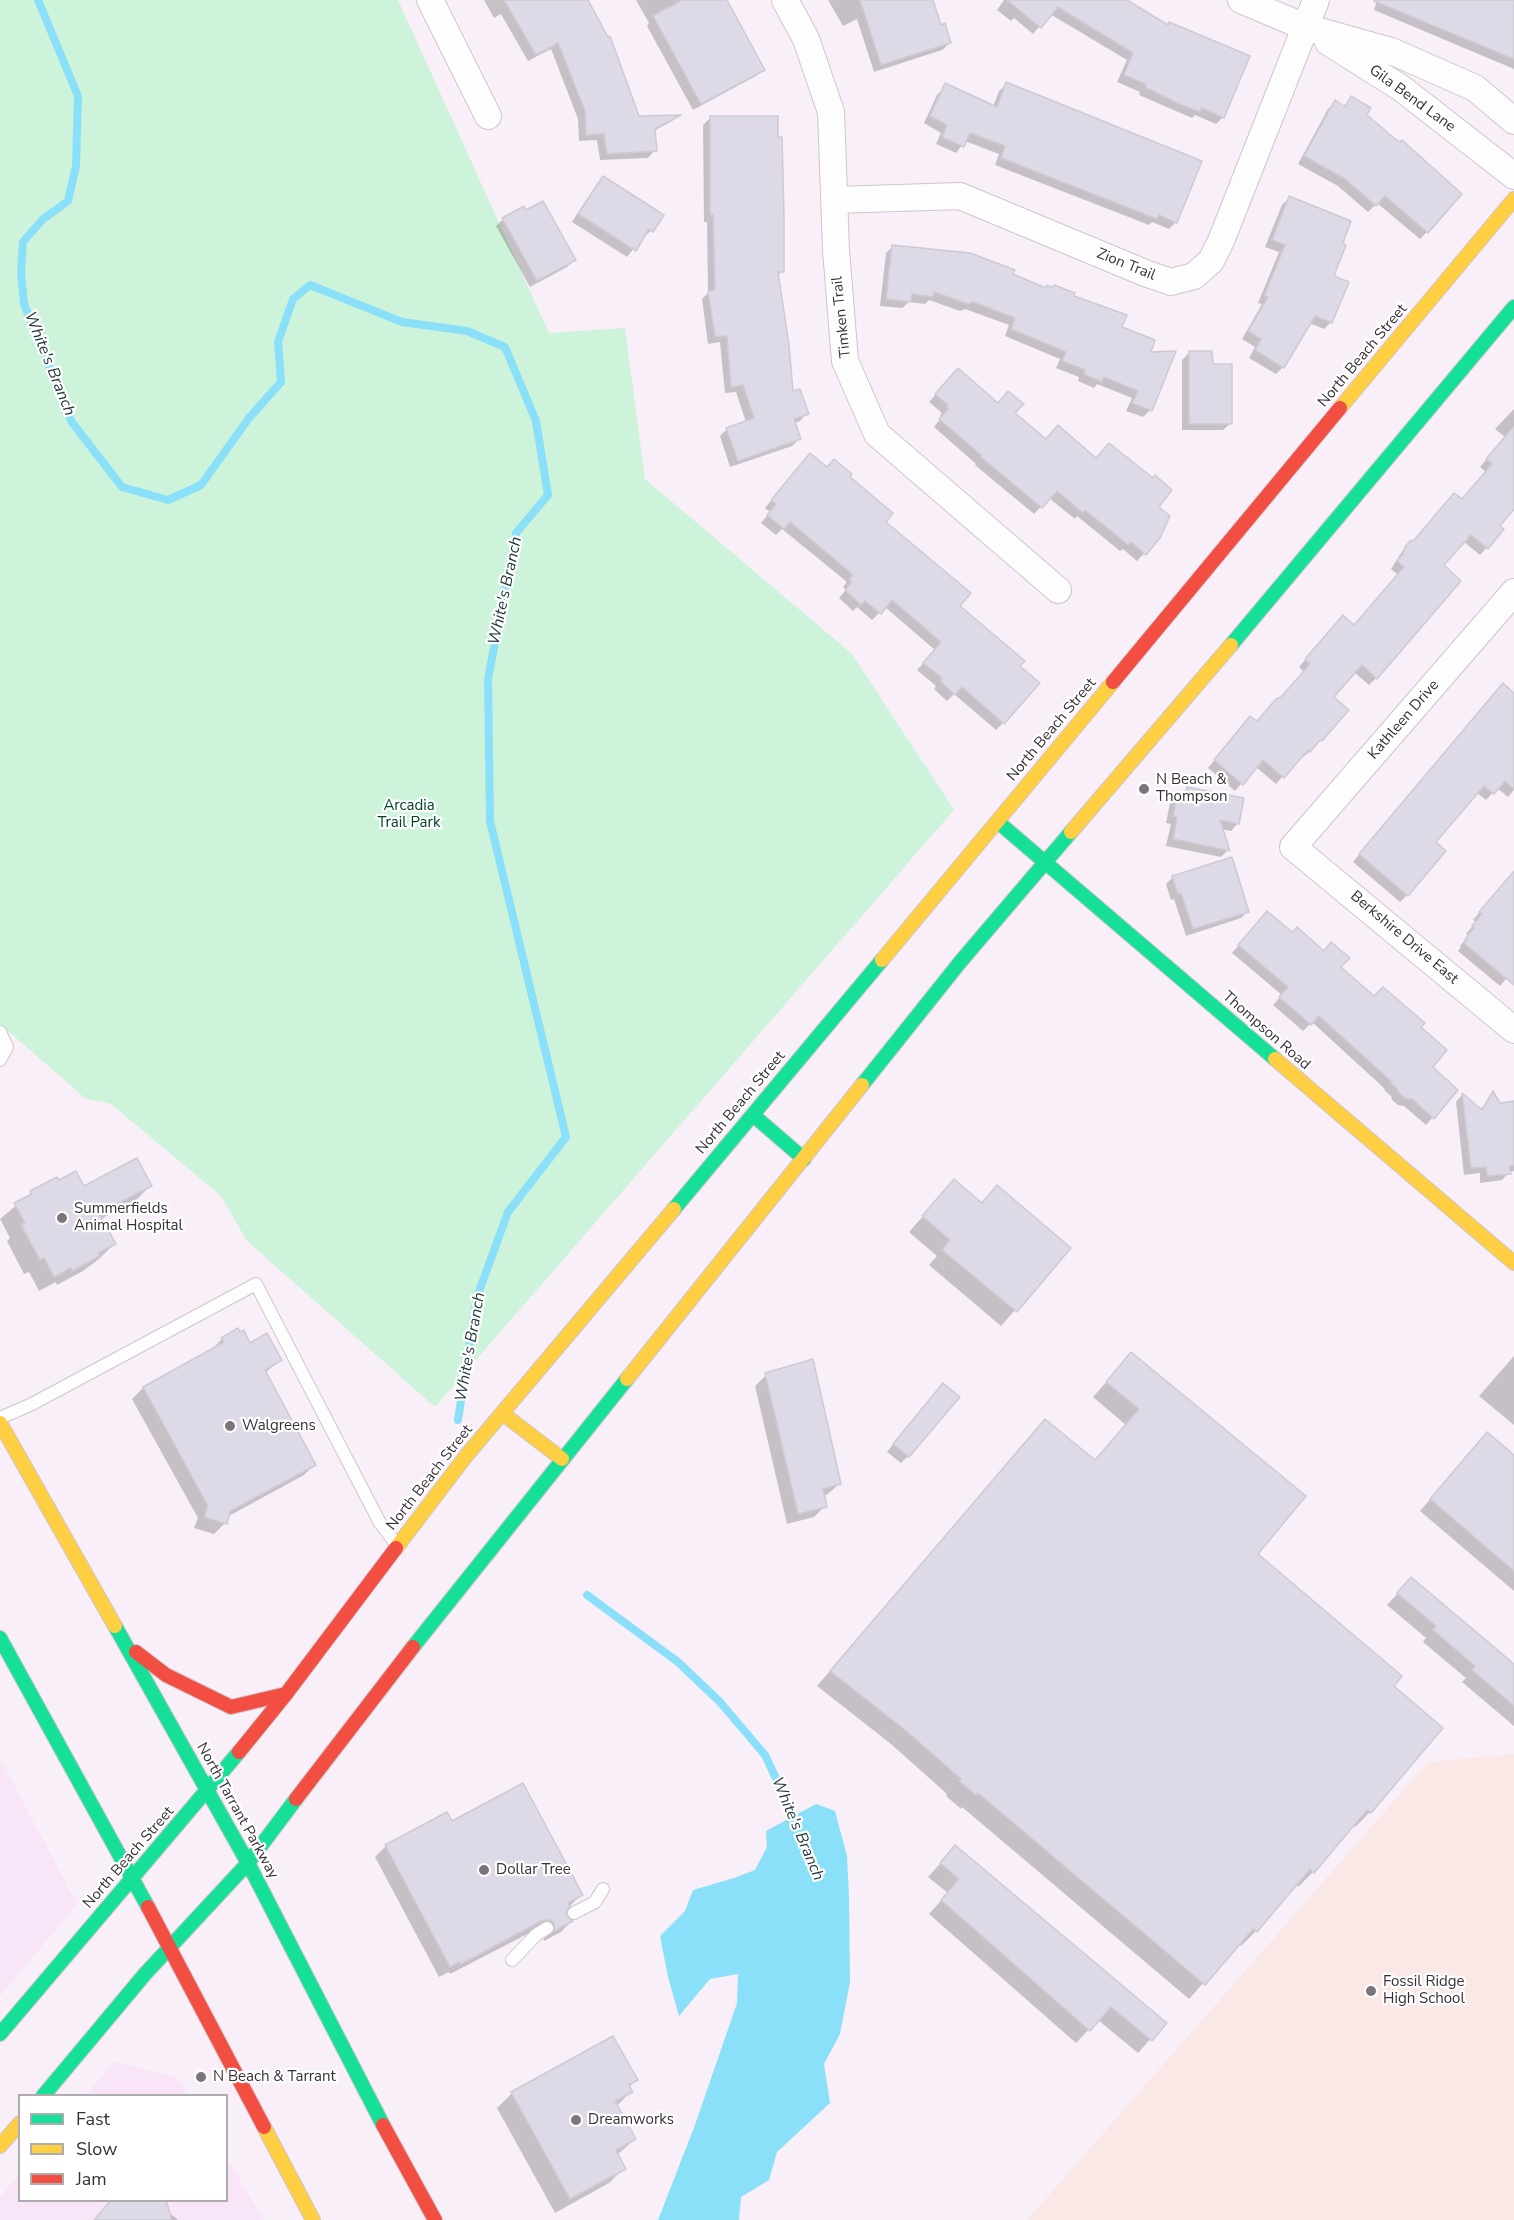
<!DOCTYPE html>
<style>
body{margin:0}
#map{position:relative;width:1514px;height:2220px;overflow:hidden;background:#f9eff8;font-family:"Nunito Sans",sans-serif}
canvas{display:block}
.legend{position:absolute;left:18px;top:2094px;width:210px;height:108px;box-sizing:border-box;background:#fff;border:2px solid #afacaf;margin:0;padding:8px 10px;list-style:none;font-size:18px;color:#383038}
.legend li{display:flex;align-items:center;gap:12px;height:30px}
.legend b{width:30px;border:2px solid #afacaf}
</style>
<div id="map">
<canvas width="1514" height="2220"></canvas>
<ul class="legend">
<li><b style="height:8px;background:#16e098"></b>Fast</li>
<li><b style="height:8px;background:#ffcf43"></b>Slow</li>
<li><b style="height:8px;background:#f24e42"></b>Jam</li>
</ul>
</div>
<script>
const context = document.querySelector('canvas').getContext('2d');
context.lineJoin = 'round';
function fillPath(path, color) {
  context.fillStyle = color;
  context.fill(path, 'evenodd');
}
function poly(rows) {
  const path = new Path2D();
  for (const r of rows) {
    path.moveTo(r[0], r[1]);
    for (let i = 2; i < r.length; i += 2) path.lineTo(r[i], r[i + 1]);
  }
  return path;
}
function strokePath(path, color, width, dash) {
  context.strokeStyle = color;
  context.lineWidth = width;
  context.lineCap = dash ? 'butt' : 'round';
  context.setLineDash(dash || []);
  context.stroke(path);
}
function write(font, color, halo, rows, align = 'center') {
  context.font = font + ' "Nunito Sans",sans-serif';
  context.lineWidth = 4.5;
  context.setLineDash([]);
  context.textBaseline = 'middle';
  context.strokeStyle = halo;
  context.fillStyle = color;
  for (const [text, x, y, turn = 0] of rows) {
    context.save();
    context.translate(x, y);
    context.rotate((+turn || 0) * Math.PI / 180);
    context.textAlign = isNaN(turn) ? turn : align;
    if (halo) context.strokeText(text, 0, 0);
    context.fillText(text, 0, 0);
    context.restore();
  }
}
const built = poly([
 [0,1758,77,1904,0,1996],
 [114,2062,178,2078,188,2095,86,2095],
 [227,2158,264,2220,0,2220,0,2198,19,2174,20,2200,226,2200]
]);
const education = poly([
 [1514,1754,1514,2220,1027,2220,1428,1762]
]);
const green = poly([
 [0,0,398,0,549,333,625,328,645,479,852,654,954,810,435,1407,247,1241,221,1196,111,1104,86,1099,0,1024]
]);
const water = poly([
 [816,1804,835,1811,847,1856,849,1898,850,1982,840,2034,824,2064,830,2103,777,2152,769,2180,741,2197,739,2220,658,2220,695,2125,737,2003,738,1974,710,1979,679,2016,668,1977,660,1936,685,1911,693,1890,734,1878,755,1870,767,1847,766,1831]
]);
const shadow = poly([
 [484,0,586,0,637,118,678,116,672,121,654,131,655,150,648,158,600,160,597,140,579,141,578,119,551,49,528,61,501,14,494,18],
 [636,0,724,0,763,69,756,76,693,110,647,26,649,23],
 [828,0,903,0,940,26,950,43,942,50,874,72,857,19,843,26],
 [1004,0,1125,0,1223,117,1216,124,1195,115,1192,118,1139,95,1140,92,1117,82,1127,60,1050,14,1033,34,1014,18,1011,21,997,10],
 [1377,0,1514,0,1514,69,1374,10],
 [1007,84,1176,222,1169,229,1152,222,1149,225,995,165,999,154,965,141,956,153,936,144,941,133,924,123,937,95,944,88,993,107,999,91],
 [1351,98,1365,115,1427,232,1420,239,1377,203,1368,212,1338,186,1298,164,1328,109,1335,102,1343,107],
 [710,118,782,271,777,276,792,393,807,413,800,421,794,423,799,439,792,446,730,467,720,436,727,429,746,422,736,392,725,393,720,342,708,344,702,299,708,293,707,222,704,222,703,125],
 [604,178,651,231,643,237,627,257,572,222,596,185],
 [1289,198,1332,277,1331,322,1324,329,1309,323,1283,367,1276,374,1249,358,1255,347,1242,339,1262,304,1258,303,1279,252,1265,247,1282,205],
 [503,219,574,260,567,267,530,287,496,226],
 [893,246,1011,275,1072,297,1120,328,1148,353,1150,410,1143,417,1126,411,1132,398,1097,384,1094,388,1078,381,1079,377,1056,368,1060,359,1005,336,1009,325,965,309,960,311,929,300,925,304,909,302,902,308,880,306,886,253],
 [1189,353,1211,366,1231,423,1223,430,1182,430,1182,360],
 [951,377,1013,413,1045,440,1156,507,1159,538,1137,561,1123,549,1120,551,1077,516,1075,519,1049,498,1034,514,975,465,976,464,934,427,942,417,940,415,942,413,929,402],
 [1514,409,1514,507,1498,526,1502,530,1480,555,1463,541,1442,566,1376,678,1369,685,1354,672,1332,697,1347,710,1314,748,1302,758,1300,756,1276,784,1256,767,1235,791,1208,768,1243,725,1256,723,1281,699,1304,672,1299,667,1336,624,1354,627,1398,575,1391,569,1403,550,1461,500,1486,472,1480,467,1505,437,1495,429],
 [803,462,848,477,883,522,958,606,1018,666,1003,723,996,730,954,694,947,701,934,689,936,686,917,670,935,650,885,607,872,620,857,607,853,611,839,598,846,590,843,587,847,582,782,529,776,535,761,523,770,512,765,508],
 [1496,692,1514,695,1514,790,1508,797,1497,788,1486,800,1476,792,1434,842,1407,895,1400,902,1353,862],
 [1188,789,1238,823,1231,831,1221,829,1228,850,1221,857,1166,846,1171,824,1166,823,1170,803],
 [1514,872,1514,969,1500,986,1458,951,1461,947,1460,946,1468,936,1466,934,1476,922,1473,920],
 [1173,877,1248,911,1241,918,1186,936,1174,899,1171,900,1166,884],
 [1260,920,1292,934,1339,968,1374,997,1419,1027,1430,1068,1433,1117,1426,1125,1404,1106,1398,1105,1392,1100,1391,1096,1384,1090,1385,1089,1312,1022,1303,1031,1273,1005,1282,995,1232,953],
 [1493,1094,1500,1104,1514,1103,1514,1171,1509,1172,1502,1180,1480,1183,1480,1173,1464,1175,1456,1102,1462,1095,1480,1110],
 [57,1179,58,1182,83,1188,150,1186,135,1201,101,1219,114,1244,99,1259,83,1271,57,1285,56,1282,39,1291,29,1272,24,1274,7,1241,10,1238,0,1219,31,1193],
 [954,1181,980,1204,997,1187,1069,1249,1001,1326,929,1265,937,1256,909,1232],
 [222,1339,249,1345,280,1360,265,1373,315,1464,304,1475,227,1517,225,1523,214,1534,194,1528,198,1518,132,1399,143,1388,211,1350],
 [1131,1354,1256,1554,1392,1686,1370,1812,1355,1827,1353,1825,1313,1872,1298,1887,1296,1884,1256,1931,1241,1946,1239,1943,1189,1999,962,1807,961,1809,946,1796,947,1794,891,1744,817,1686,1045,1421,1094,1461,1126,1425,1093,1397],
 [1514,1356,1514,1425,1479,1396],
 [766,1375,840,1483,828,1494,823,1496,825,1506,814,1517,787,1524,755,1386],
 [936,1392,908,1456,901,1463,887,1452],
 [1476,1446,1514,1457,1514,1591,1420,1511],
 [1411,1579,1514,1666,1514,1726,1462,1682,1466,1678,1423,1642,1426,1638,1387,1605],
 [451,1823,581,1895,564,1912,565,1917,571,1921,561,1932,544,1941,543,1934,535,1930,450,1974,449,1972,439,1977,375,1857,386,1846],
 [955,1847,1165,2023,1138,2053,1098,2020,1076,2043,929,1914,948,1893,928,1877],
 [636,2080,629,2087,631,2091,617,2106,635,2139,617,2155,624,2168,609,2183,555,2213,497,2108,512,2093],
 [168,2212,178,2220,95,2220]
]);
const stream = poly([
 [38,0,78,96,76,166,68,201,43,219,23,242,21,272,24,304,71,421,122,487,168,500,201,485,249,418,281,382,278,342,293,299,310,285,402,322,467,331,505,347,536,421,548,495,516,533,488,679,490,821,566,1137,508,1212,477,1297,458,1420],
 [587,1595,678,1662,720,1702,765,1755,797,1823]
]);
const building = poly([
 [504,0,588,0,608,37,610,36,639,116,681,115,655,129,657,151,607,154,604,134,586,135,585,111,558,43,536,55,504,0],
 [682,0,727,0,765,70,701,104,653,16,682,0],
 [860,0,933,0,941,25,945,23,951,43,881,65,860,0],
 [1007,0,1127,0,1168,25,1169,22,1250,56,1224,118,1202,108,1200,112,1179,104,1145,87,1146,84,1124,75,1133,53,1058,7,1041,28,1007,0],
 [1514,0,1514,59,1374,1,1374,0,1514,0],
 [1006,82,1202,161,1177,223,1159,215,1157,219,1001,158,1005,146,970,133,964,147,942,137,947,125,930,116,945,83,997,107,1006,82],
 [1351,96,1371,108,1367,115,1394,138,1400,142,1402,140,1462,194,1428,233,1385,196,1376,206,1345,179,1304,156,1335,100,1345,107,1351,96],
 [710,116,778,116,778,137,782,137,784,215,784,272,778,272,789,345,793,391,800,389,809,414,794,419,801,439,738,461,726,428,754,418,743,385,731,387,727,336,715,337,708,291,715,290,713,215,710,215,710,116],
 [603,176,664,215,653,232,649,229,636,251,578,214,603,176],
 [1289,196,1351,221,1343,243,1346,245,1334,276,1349,282,1332,323,1315,316,1284,368,1255,350,1261,339,1248,331,1268,297,1264,296,1285,245,1272,240,1289,196],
 [543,201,576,260,537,281,502,218,524,206,526,210,543,201],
 [892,245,970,253,1015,270,1013,274,1046,288,1047,285,1053,288,1054,285,1075,293,1074,296,1127,315,1122,327,1155,340,1151,352,1176,351,1152,411,1132,403,1138,391,1104,377,1102,382,1084,374,1085,370,1062,361,1066,352,1011,329,1015,318,973,302,968,304,934,292,933,297,912,294,911,302,886,299,892,245],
 [1189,351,1212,351,1213,364,1232,364,1232,424,1189,424,1189,351],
 [958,368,998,403,1008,391,1024,404,1015,413,1046,439,1058,425,1096,458,1109,443,1153,478,1155,475,1172,490,1159,507,1170,516,1160,538,1146,555,1131,542,1128,545,1085,510,1083,513,1057,491,1042,508,981,457,982,456,939,419,948,409,946,408,948,405,935,394,958,368],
 [1514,426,1514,509,1500,526,1504,529,1488,549,1471,535,1444,565,1461,581,1377,679,1362,665,1334,697,1349,710,1322,741,1320,740,1310,752,1308,750,1284,778,1263,760,1243,785,1214,760,1250,716,1257,721,1276,699,1281,697,1310,664,1305,659,1343,615,1354,625,1404,567,1397,561,1403,554,1405,547,1410,541,1414,540,1454,493,1462,499,1492,464,1486,459,1514,426],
 [810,453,827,467,834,459,852,474,850,477,893,513,886,522,971,593,960,606,1025,661,1020,666,1040,683,1004,724,962,687,955,695,940,681,942,678,923,663,941,642,892,600,881,614,865,601,861,605,845,590,852,582,849,579,853,575,790,522,784,529,767,515,776,504,771,500,810,453],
 [1503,683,1514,693,1514,789,1505,781,1494,794,1484,786,1436,842,1446,851,1408,896,1359,854,1503,683],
 [1187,787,1244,798,1239,824,1220,820,1230,851,1173,839,1177,817,1173,816,1177,795,1185,796,1187,787],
 [1232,857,1249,912,1193,929,1181,893,1178,894,1172,876,1232,857],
 [1514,871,1514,985,1464,943,1467,939,1466,938,1474,928,1472,926,1482,914,1479,912,1514,871],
 [1267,911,1292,932,1297,927,1324,951,1331,942,1350,958,1341,967,1374,996,1383,987,1425,1023,1421,1027,1447,1050,1433,1067,1458,1090,1434,1119,1412,1099,1406,1099,1399,1093,1397,1089,1390,1082,1391,1081,1319,1016,1311,1025,1279,997,1288,987,1238,945,1267,911],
 [1493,1091,1500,1103,1514,1101,1514,1165,1509,1166,1511,1174,1487,1176,1486,1167,1471,1168,1462,1093,1482,1110,1493,1091],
 [137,1158,152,1186,99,1213,116,1244,98,1253,100,1256,72,1271,71,1268,54,1277,44,1258,40,1260,21,1225,25,1223,14,1203,32,1194,30,1191,57,1177,59,1180,76,1171,84,1186,137,1158],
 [954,1179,982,1203,997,1185,1071,1248,1017,1312,942,1250,950,1240,922,1216,954,1179],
 [238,1328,240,1332,244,1330,250,1343,267,1333,282,1360,265,1370,316,1465,230,1511,227,1524,204,1517,208,1506,143,1387,224,1342,221,1338,238,1328],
 [1131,1352,1306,1496,1258,1554,1402,1676,1394,1686,1443,1728,1371,1813,1367,1810,1314,1873,1310,1869,1257,1932,1253,1929,1205,1985,978,1793,976,1795,959,1781,961,1779,905,1730,830,1671,1045,1419,1095,1460,1139,1409,1106,1382,1131,1352],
 [813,1359,841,1484,823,1489,827,1507,798,1514,765,1373,813,1359],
 [943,1383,960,1397,909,1457,893,1444,943,1383],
 [1487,1432,1514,1455,1514,1571,1430,1499,1487,1432],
 [1411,1577,1514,1664,1514,1706,1472,1670,1475,1666,1433,1630,1436,1626,1397,1593,1411,1577],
 [523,1783,583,1895,568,1903,570,1906,566,1912,566,1916,573,1921,554,1931,554,1923,550,1920,543,1920,461,1964,460,1962,450,1967,385,1845,447,1812,452,1821,523,1783],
 [955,1845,1167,2023,1152,2041,1111,2007,1090,2031,941,1900,959,1879,940,1863,955,1845],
 [613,2036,638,2080,629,2085,633,2092,615,2101,636,2139,616,2150,626,2169,570,2199,511,2092,613,2036],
 [111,2200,166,2200,172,2220,94,2220,111,2200]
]);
const lane = poly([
 [0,1032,7,1047,0,1060],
 [0,1418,32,1404,256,1284,380,1523,397,1545],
 [574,1913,595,1902,603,1889],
 [512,1960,536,1935,547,1928]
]);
const street = poly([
 [430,0,488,116],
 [785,0,806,39,831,112,836,250,845,361,877,434,1058,590],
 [1241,0,1305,27,1391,51,1475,88,1514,121],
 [1328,42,1401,88,1514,176],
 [835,200,960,196,1145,273,1171,282,1194,276,1211,261,1221,241,1316,0],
 [1514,592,1293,847,1514,1030]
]);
const fast = poly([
 [1231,645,1514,307],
 [998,822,1275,1059],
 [862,1085,961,961,1071,832],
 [753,1115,804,1159],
 [674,1209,882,960],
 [115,1626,248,1863,383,2125],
 [0,1638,148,1907],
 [413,1647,627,1379],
 [0,2034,239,1752],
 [43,2096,145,1974,248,1863,296,1799]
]);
const slow = poly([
 [1340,408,1514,199],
 [1071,832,1231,645],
 [882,960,1113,682],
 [1275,1059,1514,1263],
 [627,1379,862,1085],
 [502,1413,562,1459],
 [0,1423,115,1626],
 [396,1548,466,1456,674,1209],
 [264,2127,313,2220],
 [0,2146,20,2123]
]);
const jam = poly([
 [1113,682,1340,408],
 [136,1652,166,1675,231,1707,286,1694],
 [239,1752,286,1694,396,1548],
 [296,1799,413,1647],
 [148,1907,264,2127],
 [383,2125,435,2220]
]);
const markers = [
 [1144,789,6,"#7c737b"],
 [62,1218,6,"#7c737b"],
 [230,1426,6,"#7c737b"],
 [484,1870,6,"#7c737b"],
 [1371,1991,6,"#7c737b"],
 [201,2077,6,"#7c737b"],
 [576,2120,6,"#7c737b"]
];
const streetNames = [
 ["Gila Bend Lane",1412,99,36],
 ["Zion Trail",1126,265,22],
 ["Timken Trail",842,317,-96],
 ["North Beach Street",1363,356,-50],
 ["Kathleen Drive",1404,720,-49],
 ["North Beach Street",1052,730,-50],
 ["Berkshire Drive East",1404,938,40],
 ["Thompson Road",1266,1031,41],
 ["North Beach Street",741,1103,-50],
 ["North Beach Street",430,1478,-52],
 ["North Tarrant Parkway",237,1811,61],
 ["North Beach Street",129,1858,-49]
];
const poiNames = [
 ["N Beach &",1156,780],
 ["Thompson",1156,797],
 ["Summerfields",74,1209],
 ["Animal Hospital",74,1226],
 ["Walgreens",242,1426],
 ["Dollar Tree",496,1870],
 ["Fossil Ridge",1383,1982],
 ["High School",1383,1999],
 ["N Beach & Tarrant",213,2077],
 ["Dreamworks",588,2120]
];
const parkNames = [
 ["Arcadia",409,806],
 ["Trail Park",409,823]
];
const waterNames = [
 ["White's Branch",49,364,68],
 ["White's Branch",506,591,-78],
 ["White's Branch",471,1347,-80],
 ["White's Branch",797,1829,67]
];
fillPath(built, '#f8e5f7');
fillPath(education, '#fae8e6');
fillPath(green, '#cdf3da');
fillPath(water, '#8be0f9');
fillPath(shadow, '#0003');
strokePath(stream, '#8be0f9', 8);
fillPath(building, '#ddd9e6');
strokePath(building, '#cecad3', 1.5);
strokePath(lane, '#cec6cd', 14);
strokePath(street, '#cec6cd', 28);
strokePath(fast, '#cec6cd', 16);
strokePath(slow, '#cec6cd', 16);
strokePath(jam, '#cec6cd', 16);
strokePath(lane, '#fefdfe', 12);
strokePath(street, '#fefdfe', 26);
strokePath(fast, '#16e098', 14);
strokePath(slow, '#ffcf43', 14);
strokePath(jam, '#f24e42', 14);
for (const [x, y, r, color] of markers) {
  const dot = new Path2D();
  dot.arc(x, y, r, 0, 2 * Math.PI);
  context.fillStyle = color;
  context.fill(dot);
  strokePath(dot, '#fff', 2);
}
write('15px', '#383038', '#fff', streetNames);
write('15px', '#383038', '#fff', poiNames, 'left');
write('15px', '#004521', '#fff', parkNames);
write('italic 16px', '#1e343b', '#fff', waterNames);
</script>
